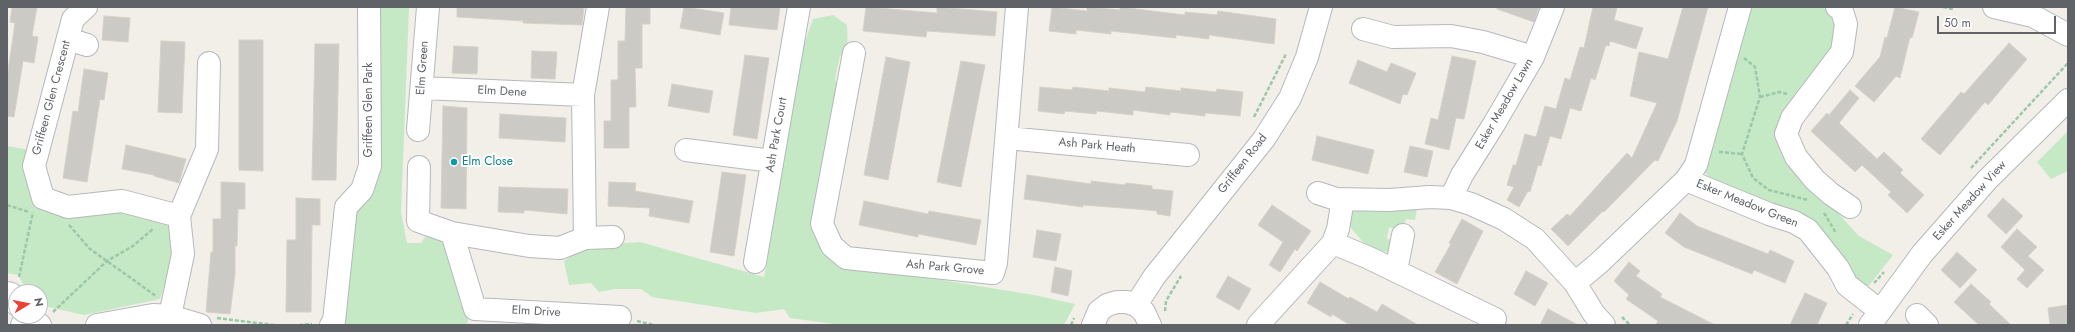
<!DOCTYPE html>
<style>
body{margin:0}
#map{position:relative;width:2075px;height:332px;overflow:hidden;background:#f1efe8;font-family:Jost,sans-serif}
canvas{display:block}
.frame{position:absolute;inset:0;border:8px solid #5f6368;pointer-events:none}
.north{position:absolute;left:8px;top:284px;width:40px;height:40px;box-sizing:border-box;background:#fff;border:1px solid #bfc1c3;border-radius:50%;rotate:80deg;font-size:11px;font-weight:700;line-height:16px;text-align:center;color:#5f6368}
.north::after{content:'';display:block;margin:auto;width:14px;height:18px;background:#ea4335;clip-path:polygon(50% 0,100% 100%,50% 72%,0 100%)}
.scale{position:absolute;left:1937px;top:16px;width:119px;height:18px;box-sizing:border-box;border:2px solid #5f6368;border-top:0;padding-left:5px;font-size:12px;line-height:14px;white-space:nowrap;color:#5f6368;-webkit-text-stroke:3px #fff;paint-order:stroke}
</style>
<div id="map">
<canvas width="2075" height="332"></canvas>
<div class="frame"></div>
<div class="north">N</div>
<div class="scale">50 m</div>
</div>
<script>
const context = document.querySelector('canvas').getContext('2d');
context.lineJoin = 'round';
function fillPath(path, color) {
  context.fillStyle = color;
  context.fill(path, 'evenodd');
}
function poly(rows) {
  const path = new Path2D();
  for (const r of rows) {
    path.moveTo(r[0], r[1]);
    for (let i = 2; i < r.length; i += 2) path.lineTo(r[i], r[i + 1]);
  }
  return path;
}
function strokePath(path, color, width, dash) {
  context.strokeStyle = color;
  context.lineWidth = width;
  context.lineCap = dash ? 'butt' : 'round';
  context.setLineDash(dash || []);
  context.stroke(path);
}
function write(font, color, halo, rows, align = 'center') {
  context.font = font + ' Jost,sans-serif';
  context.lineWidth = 4;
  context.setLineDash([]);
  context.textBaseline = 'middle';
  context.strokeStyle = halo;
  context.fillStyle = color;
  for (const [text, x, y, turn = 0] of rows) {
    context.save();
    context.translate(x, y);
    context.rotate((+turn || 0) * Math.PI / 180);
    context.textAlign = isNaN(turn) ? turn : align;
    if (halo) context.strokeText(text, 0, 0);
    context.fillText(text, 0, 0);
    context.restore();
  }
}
const green = poly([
 [379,7,409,7,401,212,407,243,421,243,427,234,442,241,450,259,461,305,466,305,468,319,467,325,339,325,353,214,373,188],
 [1749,7,1831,8,1839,39,1783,124,1822,196,1859,236,1893,255,1867,288,1854,281,1841,263,1711,180,1705,172,1705,162,1746,27],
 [833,15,847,25,848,53,840,56,835,79,839,89,814,227,842,264,1034,295,1075,304,1064,325,841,325,790,318,784,309,756,313,652,297,641,289,615,289,599,292,591,283,569,285,564,261,587,246,640,242,764,277,768,258,765,250,796,68,813,19],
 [2068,131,2068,171,2051,179,2037,162],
 [7,146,30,150,40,205,130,209,171,226,174,256,160,299,84,315,40,305,40,292,28,292,18,275,7,273],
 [1363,207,1417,209,1415,220,1406,219,1403,227,1397,229,1389,227,1387,239,1393,240,1393,247,1388,252,1377,250,1363,242,1351,228,1349,217,1353,212]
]);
const building = poly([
 [12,7,37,7,32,36,38,37,34,63,23,61,14,117,7,116,7,78,15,23,10,22,12,7],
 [457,7,584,7,582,25,523,23,523,21,457,17,457,7],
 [626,7,650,7,650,24,642,24,642,68,635,68,636,107,629,107,629,148,604,148,604,121,611,121,611,80,618,80,618,41,625,41,626,7],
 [684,7,724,13,720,35,680,28,684,7],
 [731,7,780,7,777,30,729,25,731,7],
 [866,7,937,13,937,7,997,12,995,36,927,31,926,37,863,31,866,7],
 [1052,7,1087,11,1087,7,1120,10,1120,7,1185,15,1185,12,1217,15,1218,11,1276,19,1274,44,1209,35,1209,39,1176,35,1176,38,1111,31,1111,34,1076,30,1076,34,1049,31,1052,7],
 [1497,7,1539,7,1534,22,1497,9,1497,7],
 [1593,7,1617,7,1614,20,1643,28,1636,49,1610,41,1609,46,1606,45,1595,80,1591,78,1581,111,1570,108,1561,139,1550,136,1541,166,1538,165,1530,192,1528,191,1519,207,1507,200,1514,187,1507,185,1513,165,1516,165,1525,134,1536,137,1545,106,1556,109,1565,78,1570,80,1580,47,1584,48,1593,7],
 [1683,7,1708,7,1677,121,1658,161,1655,160,1604,212,1603,211,1568,246,1551,229,1567,214,1570,216,1627,153,1632,158,1657,103,1630,96,1639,52,1668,59,1683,7],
 [1895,7,1919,12,1912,38,1910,37,1900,78,1896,76,1874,102,1855,86,1880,57,1885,37,1887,38,1895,7],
 [104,16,130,18,128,42,102,40,104,16],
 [239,40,263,40,263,171,239,170,239,40],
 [161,41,185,42,182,113,158,112,161,41],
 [2009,43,2027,59,1988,105,1985,102,1940,155,1921,139,1961,92,1964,94,2009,43],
 [315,44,339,44,336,180,312,180,315,44],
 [454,46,478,47,477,74,452,73,454,46],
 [532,51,557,52,555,79,531,78,532,51],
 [745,55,769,58,757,139,733,135,745,55],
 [1452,56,1476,61,1464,119,1456,118,1449,150,1425,144,1431,118,1438,120,1452,56],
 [886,57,910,62,888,180,864,175,886,57],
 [1358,60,1387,72,1391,63,1416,73,1407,95,1403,94,1400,104,1349,83,1358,60],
 [961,61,985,65,961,187,937,182,961,61],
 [84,69,108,73,104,100,100,99,87,182,63,178,73,111,78,112,84,69],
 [672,84,713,91,709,113,668,106,672,84],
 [1040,87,1072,90,1073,87,1109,91,1109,88,1145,92,1146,87,1181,91,1181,88,1216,92,1217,89,1243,92,1240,116,1205,113,1205,116,1170,112,1170,115,1133,110,1133,115,1097,111,1096,114,1065,111,1064,114,1038,111,1040,87],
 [1850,90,1859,98,1839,123,1877,159,1884,152,1903,170,1900,173,1924,195,1907,213,1888,195,1891,192,1862,165,1855,172,1811,131,1827,113,1829,115,1850,90],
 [443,106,467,108,466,209,441,208,443,106],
 [500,114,566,118,565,142,499,138,500,114],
 [1317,136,1374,150,1368,174,1312,160,1317,136],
 [126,145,186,159,179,183,154,176,154,175,122,169,126,145],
 [1410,146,1433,151,1427,177,1404,172,1410,146],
 [722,172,746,175,734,256,710,252,722,172],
 [1027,175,1091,184,1091,181,1125,185,1126,183,1152,186,1152,189,1173,191,1170,216,1157,214,1157,211,1136,209,1083,205,1083,207,1024,199,1027,175],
 [221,182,245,183,245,209,238,209,237,246,235,245,235,274,230,314,206,312,211,252,213,252,213,219,221,219,221,182],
 [609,182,636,183,635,191,693,201,689,223,649,216,650,208,608,206,609,182],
 [499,187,568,189,567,214,524,210,524,213,498,212,499,187],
 [296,198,320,199,320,225,312,225,311,312,286,312,287,240,296,240,296,198],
 [2003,198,2023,216,2006,234,1987,216,2003,198],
 [864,201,928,214,929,211,981,220,976,245,918,234,918,237,859,225,864,201],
 [1272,205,1311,231,1297,251,1295,249,1280,272,1269,265,1283,242,1258,225,1272,205],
 [1680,213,1697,226,1768,254,1770,250,1794,261,1785,283,1754,270,1752,274,1684,247,1665,233,1680,213],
 [1462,219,1483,231,1457,284,1435,272,1451,244,1449,243,1462,219],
 [2017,229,2037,247,2028,256,2044,270,2027,288,2017,279,2025,270,2001,247,2017,229],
 [1037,230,1061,234,1056,261,1033,257,1037,230],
 [1957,252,1977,270,1960,288,1941,270,1957,252],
 [1629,262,1640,271,1636,276,1662,294,1660,297,1715,325,1656,325,1658,321,1626,299,1629,295,1614,281,1629,262],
 [1055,267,1072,271,1068,296,1051,292,1055,267],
 [1526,271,1548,283,1535,306,1514,294,1526,271],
 [1228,276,1251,289,1239,310,1216,297,1228,276],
 [1320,282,1349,299,1350,297,1377,312,1382,304,1418,325,1350,325,1332,314,1331,317,1307,303,1320,282],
 [1971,284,1991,302,1989,304,2011,325,1979,325,1954,302,1971,284],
 [1805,293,1827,303,1817,325,1790,325,1805,293],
 [2068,305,2068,325,2050,325,2048,308,2068,305],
 [1548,309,1578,325,1540,325,1548,309]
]);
const path = poly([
 [1943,7,1953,9],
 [1744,58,1755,67,1760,97,1742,154,1753,178,1769,190,1808,200],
 [1760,97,1779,92,1787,94],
 [1254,117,1286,54],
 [1719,152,1742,154],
 [1971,168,2068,63],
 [7,205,29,212],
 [1824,213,1836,233],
 [69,225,90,249,156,296],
 [19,277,33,212],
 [1874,283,1884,272],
 [1165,311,1166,301,1181,276],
 [53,312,107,261,133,246,153,229],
 [1622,317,1630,325],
 [217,318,274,325],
 [637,321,654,325],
 [299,325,312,324],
 [1071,325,1074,318],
 [1846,325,1853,314]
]);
const minor = poly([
 [86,7,73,19,34,166,43,198,68,207,122,201,179,216],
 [1837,7,1842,11,1846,24,1842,52,1792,118,1786,134,1796,157,1815,180,1831,194,1850,207],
 [1994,7,2033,16,2068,35],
 [1363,29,1393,37,1451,36,1483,42,1533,57],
 [68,39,87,45],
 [854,53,822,224,832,246,846,258,993,273,996,263,1017,7],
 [422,88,583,95],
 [418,130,428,7],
 [1007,138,1188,155],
 [686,150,772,161],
 [419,167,418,221,452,233,475,309],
 [1686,180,1769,214,1794,222,1808,230,1838,268,1847,285,1880,311],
 [1318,193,1336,199,1389,200,1430,197,1451,198,1471,204,1504,219,1535,239,1575,283,1599,263,1686,180,1696,165,1740,7],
 [1451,198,1462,175,1494,124,1533,57,1553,7],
 [452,233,529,246,560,248,585,238,583,95,598,7],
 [585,238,613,237],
 [1333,243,1367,257,1495,319],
 [755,262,799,7],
 [1396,271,1403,235],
 [1575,283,1594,314,1604,325],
 [7,293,11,294,16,304],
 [1136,305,1154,277,1264,139,1290,98,1307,57,1321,7],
 [475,309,620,317],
 [1917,315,1927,325],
 [170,316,183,254,179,216,207,149,209,63],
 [22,325,24,321,40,325],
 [97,325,153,315,170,316,200,325],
 [331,325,334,321,346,207,362,190,370,166,369,7],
 [1093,325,1099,311,1107,305,1117,302,1127,302,1136,305,1144,312,1150,325],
 [1258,325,1333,243,1338,229,1343,199],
 [1870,325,1922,254,1987,180,2068,100]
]);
const markers = [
 [454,162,4,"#0f9aa8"]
];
const streetNames = [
 ["Elm Green",423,68,-86],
 ["Elm Dene",502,92,3],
 ["Griffeen Glen Crescent",52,98,-75],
 ["Esker Meadow Lawn",1505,104,-60],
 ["Griffeen Glen Park",369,110,-90],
 ["Ash Park Court",777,135,-80],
 ["Ash Park Heath",1097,146,5],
 ["Griffeen Road",1243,164,-52],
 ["Esker Meadow View",1970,201,-48],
 ["Esker Meadow Green",1747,204,22],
 ["Ash Park Grove",945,268,5],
 ["Elm Drive",536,312,3]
];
const cultureNames = [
 ["Elm Close",462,162]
];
fillPath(green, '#c5e8c5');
fillPath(building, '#cccac5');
strokePath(building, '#d6d1c6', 1);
strokePath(minor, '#b5b8bc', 24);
strokePath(path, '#9cc7a9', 2.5, [4, 2]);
strokePath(minor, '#fff', 22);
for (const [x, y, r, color] of markers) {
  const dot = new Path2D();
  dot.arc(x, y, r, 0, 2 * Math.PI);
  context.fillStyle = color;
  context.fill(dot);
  strokePath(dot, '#fff', 1.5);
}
write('12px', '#5f6368', '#fff', streetNames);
write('12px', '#0d838f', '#fff', cultureNames, 'left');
</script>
